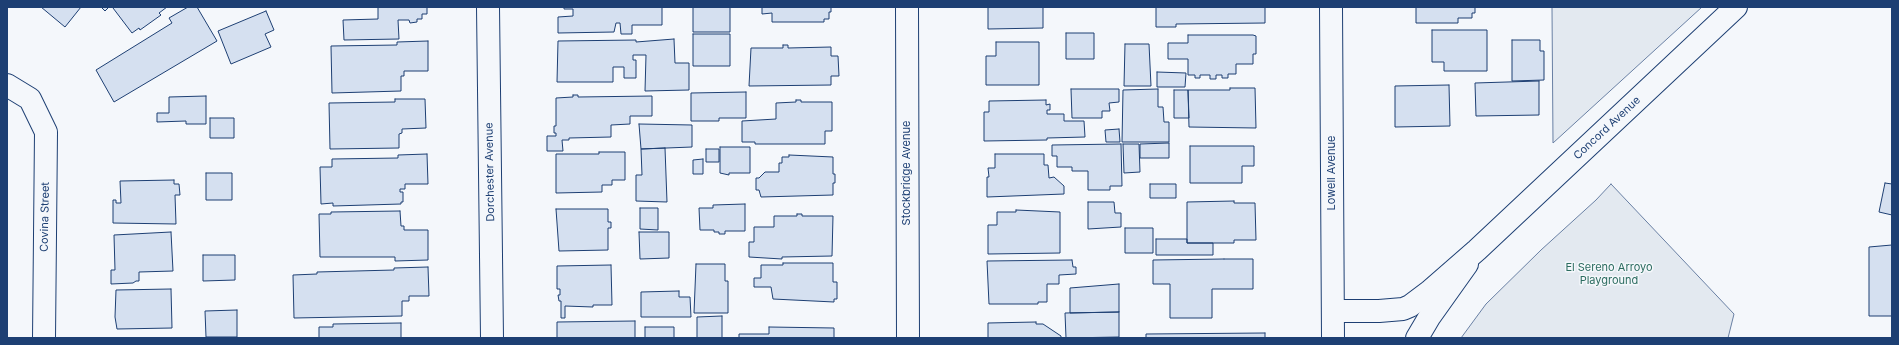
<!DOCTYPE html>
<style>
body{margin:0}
#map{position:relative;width:1899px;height:345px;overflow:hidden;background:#f4f7fb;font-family:Inter,sans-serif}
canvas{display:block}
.frame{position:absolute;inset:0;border:8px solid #1d3f73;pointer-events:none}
</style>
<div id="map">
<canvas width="1899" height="345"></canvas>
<div class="frame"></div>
</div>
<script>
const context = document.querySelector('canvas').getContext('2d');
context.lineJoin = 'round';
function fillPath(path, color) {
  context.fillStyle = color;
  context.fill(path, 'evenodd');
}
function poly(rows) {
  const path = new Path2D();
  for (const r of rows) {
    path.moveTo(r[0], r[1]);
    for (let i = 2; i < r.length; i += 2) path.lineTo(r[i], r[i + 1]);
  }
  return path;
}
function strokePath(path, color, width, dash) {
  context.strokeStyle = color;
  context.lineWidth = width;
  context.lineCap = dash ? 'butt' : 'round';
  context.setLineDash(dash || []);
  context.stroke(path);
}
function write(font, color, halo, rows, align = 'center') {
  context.font = font + ' Inter,sans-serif';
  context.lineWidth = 3;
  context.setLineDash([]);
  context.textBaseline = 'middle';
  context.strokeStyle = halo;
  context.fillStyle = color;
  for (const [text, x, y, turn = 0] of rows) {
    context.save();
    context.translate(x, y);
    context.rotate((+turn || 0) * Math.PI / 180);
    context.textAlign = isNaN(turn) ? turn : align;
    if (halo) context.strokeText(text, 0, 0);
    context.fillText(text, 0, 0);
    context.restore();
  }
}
const green = poly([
 [1552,7,1702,7,1553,143,1552,7],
 [1611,184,1734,314,1728,338,1461,338,1486,304,1541,250,1596,200,1611,184]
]);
const building = poly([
 [41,7,81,7,65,27,41,7],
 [101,7,109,7,105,11,101,7],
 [114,7,167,7,159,13,161,15,140,30,139,28,132,33,113,8,114,7],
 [188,7,197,7,217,41,114,102,96,70,172,23,169,18,188,7],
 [378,7,427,7,427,14,422,14,422,19,417,19,417,22,410,23,409,20,398,20,399,39,344,40,343,20,378,19,378,7],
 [564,7,662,7,662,25,632,25,632,34,621,34,620,23,616,23,614,32,558,33,558,17,573,16,573,9,564,9,564,7],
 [693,7,730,7,730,32,693,32,693,7],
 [762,7,831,7,831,12,829,12,829,19,824,19,824,22,772,22,772,13,762,14,762,7],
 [988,7,1043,7,1043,28,988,29,988,7],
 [1156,7,1265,7,1265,23,1176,24,1176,27,1156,27,1156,7],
 [1416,7,1475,7,1475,13,1472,13,1472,18,1458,18,1458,23,1416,23,1416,7],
 [266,11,274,30,265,34,271,47,231,64,218,31,266,11],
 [1432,30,1487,30,1487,71,1444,71,1444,62,1432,62,1432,30],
 [1066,33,1094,33,1094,59,1066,59,1066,33],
 [693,34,730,34,730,66,693,66,693,34],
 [1188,35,1253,35,1256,36,1256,54,1253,54,1253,64,1236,64,1236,74,1228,74,1228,78,1222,78,1222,75,1216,75,1216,79,1210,79,1210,75,1200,75,1200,78,1195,78,1195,75,1188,75,1188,59,1168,59,1168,43,1188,43,1188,35],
 [674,39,675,63,689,63,689,90,645,91,646,55,633,55,633,60,636,60,636,78,624,78,624,67,613,67,613,82,557,82,558,41,636,40,636,42,674,39],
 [1512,40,1540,40,1540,51,1544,51,1544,80,1512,81,1512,40],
 [428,41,428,71,404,71,404,76,401,76,401,91,332,93,331,46,397,45,397,42,428,41],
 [996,42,1039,42,1039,85,986,85,986,56,996,56,996,42],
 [1125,44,1149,44,1151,86,1124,86,1125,44],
 [783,45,788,45,788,48,831,47,831,56,838,56,839,76,831,76,831,85,749,86,751,48,783,48,783,45],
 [1157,72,1186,73,1185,87,1157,87,1157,72],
 [1539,81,1539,115,1476,116,1475,83,1539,81],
 [1449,85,1450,126,1395,127,1395,86,1449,85],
 [1230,88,1255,88,1256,128,1189,127,1188,90,1230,90,1230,88],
 [1071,89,1119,89,1119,102,1109,103,1110,111,1102,111,1102,118,1072,118,1071,89],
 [1158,89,1158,107,1163,107,1164,122,1169,122,1169,142,1122,142,1123,90,1158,89],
 [1174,90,1188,90,1189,118,1174,118,1174,90],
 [746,92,746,118,719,118,719,121,691,121,691,93,746,92],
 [573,95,578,95,578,97,652,96,652,116,630,116,630,124,611,125,611,137,569,138,569,140,562,140,563,151,547,151,547,136,556,136,556,133,554,133,554,126,556,126,556,98,573,97,573,95],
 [206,96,206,124,186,124,186,121,157,122,157,113,169,113,169,97,206,96],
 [395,99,425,99,426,128,402,129,402,133,399,134,399,148,330,149,329,103,395,102,395,99],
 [796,100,801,100,801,102,832,102,832,131,825,131,825,144,755,144,755,142,742,142,742,121,776,119,776,103,796,102,796,100],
 [1046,100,1046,105,1050,104,1050,110,1047,110,1047,114,1064,114,1064,121,1084,121,1085,137,1047,138,1047,140,984,141,984,112,989,112,989,101,1046,100],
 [210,118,234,118,234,138,210,138,210,118],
 [639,124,692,125,692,147,641,149,639,124],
 [1119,129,1120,142,1106,142,1105,130,1119,129],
 [1169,143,1169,158,1140,158,1140,144,1169,143],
 [1121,144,1122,186,1110,186,1110,190,1088,190,1088,171,1072,171,1072,167,1057,167,1057,156,1052,156,1052,145,1121,144],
 [1123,144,1139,144,1140,172,1124,173,1123,144],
 [1190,146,1254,146,1254,166,1242,166,1242,183,1190,183,1190,146],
 [720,147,750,147,750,173,729,173,729,175,720,173,720,147],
 [665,148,667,202,636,201,636,175,642,175,641,149,665,148],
 [706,149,719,149,719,162,706,162,706,149],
 [599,152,625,152,625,180,612,180,612,185,602,185,602,192,556,193,556,154,599,154,599,152],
 [427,154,428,184,405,184,405,189,400,189,400,192,403,192,403,202,401,202,401,204,333,206,333,203,321,204,320,167,332,167,332,159,398,158,398,155,427,154],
 [995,154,1044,154,1044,165,1048,165,1049,178,1054,177,1064,186,1064,194,987,197,987,177,989,177,988,168,995,168,995,154],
 [789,155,833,157,833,174,835,174,835,183,833,183,833,195,761,197,759,190,756,190,756,178,759,178,765,172,779,172,779,163,782,163,782,157,789,157,789,155],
 [703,159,703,174,693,174,693,160,703,159],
 [206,173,232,173,232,200,206,200,206,173],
 [174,180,174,184,179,184,180,195,175,195,176,224,113,223,113,200,116,200,116,203,121,203,120,181,174,180],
 [1885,183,1892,184,1892,215,1879,212,1885,183],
 [1150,184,1176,184,1176,198,1150,198,1150,184],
 [1234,201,1234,203,1255,203,1256,240,1234,240,1234,243,1187,243,1187,202,1234,201],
 [1088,202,1114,202,1115,213,1121,213,1121,227,1088,229,1088,202],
 [745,204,745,231,725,231,725,234,719,234,719,232,714,232,714,230,700,230,699,208,713,208,713,205,745,204],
 [640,208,658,208,658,230,640,229,640,208],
 [556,209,608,209,608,222,611,222,611,228,608,228,608,250,559,251,556,209],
 [1016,210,1060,212,1060,253,988,254,988,225,997,225,997,212,1016,212,1016,210],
 [400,211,401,226,404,226,404,230,428,230,428,260,395,261,395,257,320,257,319,214,331,214,331,212,400,211],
 [797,214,802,214,802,216,833,216,832,256,782,257,782,259,749,257,749,242,754,242,754,227,774,227,774,216,797,216,797,214],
 [1125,228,1153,228,1153,253,1125,253,1125,228],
 [171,232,173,271,139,272,139,281,136,281,133,283,111,284,111,270,115,270,114,235,171,232],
 [639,232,669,232,669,258,640,259,639,232],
 [1156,239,1187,239,1187,243,1213,243,1213,255,1156,255,1156,239],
 [1892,245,1892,316,1869,316,1869,247,1892,245],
 [203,255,235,255,235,280,203,281,203,255],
 [1224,259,1253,259,1253,289,1212,289,1212,318,1170,318,1170,284,1153,284,1153,260,1224,259],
 [1072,260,1073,267,1076,267,1076,274,1059,275,1059,284,1047,284,1047,302,1038,302,1038,304,989,304,987,261,1072,260],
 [783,263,833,263,833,282,837,282,837,299,834,299,834,302,773,299,771,287,754,287,754,278,761,278,761,265,783,265,783,263],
 [696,264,725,264,725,281,728,281,728,313,694,313,696,264],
 [611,265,612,305,593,305,593,307,565,306,565,318,561,318,561,301,559,301,558,295,560,295,560,289,557,289,557,266,611,265],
 [428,267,429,296,409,296,409,301,402,301,402,316,294,318,293,275,317,274,317,272,394,270,394,268,428,267],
 [1119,284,1119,312,1070,313,1070,288,1119,284],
 [171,289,172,328,117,329,115,317,116,290,171,289],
 [679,291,679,297,690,297,691,317,641,317,641,292,679,291],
 [237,310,237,337,206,337,205,311,237,310],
 [1119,312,1119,337,1066,338,1065,313,1119,312],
 [722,316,722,338,697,338,697,317,722,316],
 [635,321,635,338,557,338,557,322,635,321],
 [1036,322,1036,324,1043,324,1061,336,1061,338,988,338,988,323,1036,322],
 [401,323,401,338,319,338,319,327,333,327,333,324,401,323],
 [645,327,674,327,674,338,645,338,645,327],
 [769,327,834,328,834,338,739,338,739,334,769,334,769,327],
 [1265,333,1265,338,1146,338,1146,334,1265,333]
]);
const minor = poly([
 [488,7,492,338],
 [907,7,908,338],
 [1331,7,1333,338],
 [7,85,30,99,46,132,44,338],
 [1417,338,1430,316,1467,264]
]);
const tertiary = poly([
 [1333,311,1379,311,1403,309,1410,306,1430,291,1477,250,1736,7]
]);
const streetNames = [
 ["Concord Avenue",1607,128,-43],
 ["Dorchester Avenue",490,172,-91],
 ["Stockbridge Avenue",907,173,-90],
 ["Lowell Avenue",1332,173,-90],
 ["Covina Street",45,217,-89]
];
const parkNames = [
 ["El Sereno Arroyo",1609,268],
 ["Playground",1609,281]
];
fillPath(green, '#e3e9f0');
strokePath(green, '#687fa3', 1);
fillPath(building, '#d5e0f0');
strokePath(building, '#1d3f73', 1);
strokePath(minor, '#1d3f73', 24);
strokePath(tertiary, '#1d3f73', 24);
strokePath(minor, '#f4f7fb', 22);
strokePath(tertiary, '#f4f7fb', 22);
write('11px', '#1d3f73', '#f4f7fb', streetNames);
write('11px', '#2c6c60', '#f4f7fb', parkNames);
</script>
